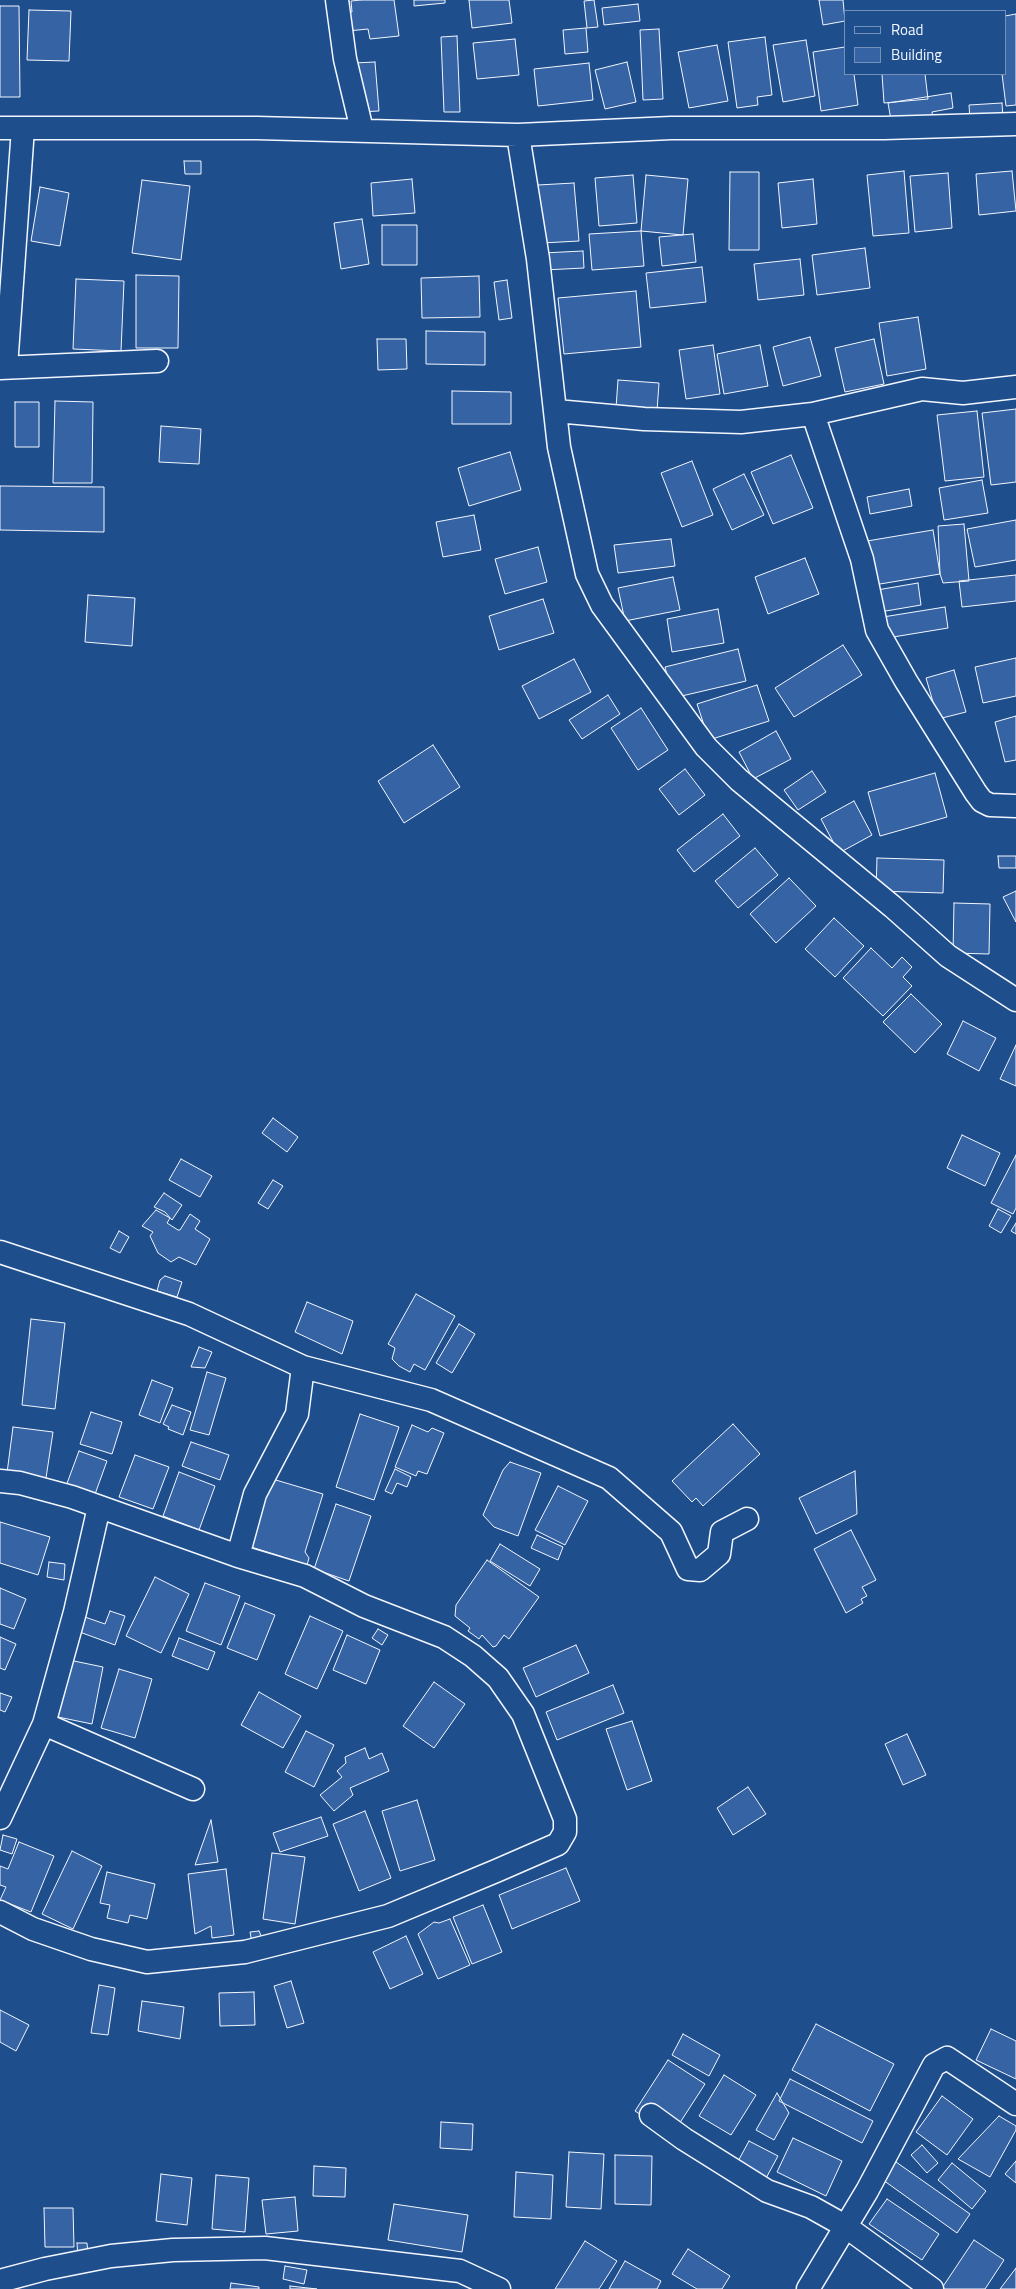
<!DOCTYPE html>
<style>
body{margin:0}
#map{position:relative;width:1016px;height:2289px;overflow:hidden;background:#1f4e8c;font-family:"Titillium Web",sans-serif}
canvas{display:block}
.legend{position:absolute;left:844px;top:10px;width:162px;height:65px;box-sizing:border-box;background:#1f4e8c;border:1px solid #7391ba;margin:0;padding:6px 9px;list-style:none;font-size:15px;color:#f2f6ff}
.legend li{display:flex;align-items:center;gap:10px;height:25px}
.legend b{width:25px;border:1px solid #7391ba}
</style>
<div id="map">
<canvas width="1016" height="2289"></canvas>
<ul class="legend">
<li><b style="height:6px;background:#1f4e8c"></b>Road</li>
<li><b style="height:14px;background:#3563a3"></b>Building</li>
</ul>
</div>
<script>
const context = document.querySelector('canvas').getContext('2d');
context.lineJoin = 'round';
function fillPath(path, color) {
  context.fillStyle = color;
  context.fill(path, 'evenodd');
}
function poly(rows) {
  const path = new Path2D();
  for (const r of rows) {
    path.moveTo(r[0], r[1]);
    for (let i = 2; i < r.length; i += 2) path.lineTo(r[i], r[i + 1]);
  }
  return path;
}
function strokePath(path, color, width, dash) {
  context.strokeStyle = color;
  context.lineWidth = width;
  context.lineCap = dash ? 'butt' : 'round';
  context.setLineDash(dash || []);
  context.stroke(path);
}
const building = poly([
 [361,0,394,0,399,36,370,39,368,29,348,31,346,12,352,12,351,1,361,0],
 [414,0,445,0,445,3,414,6,414,0],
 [469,0,509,0,512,23,472,28,469,0],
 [594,0,598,27,587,28,584,1,594,0],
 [819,0,843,0,845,21,823,25,819,0],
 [638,4,640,21,604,25,602,8,638,4],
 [0,6,19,6,20,97,0,97,0,6],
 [29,10,71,11,69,61,27,60,29,10],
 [1016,14,1016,105,1006,106,1002,74,1005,74,1005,16,1016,14],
 [586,28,588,52,565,54,563,30,586,28],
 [659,29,663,99,643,100,640,30,659,29],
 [457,36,460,112,444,112,441,37,457,36],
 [765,37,772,95,757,97,758,105,737,108,728,42,765,37],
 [515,39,519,75,477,79,473,43,515,39],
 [806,40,815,96,783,102,773,45,806,40],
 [717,45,728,101,689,108,678,52,717,45],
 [845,47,845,74,854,74,858,105,821,111,813,52,845,47],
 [375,62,379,111,357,112,354,63,375,62],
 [627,62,636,102,605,109,595,70,627,62],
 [589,63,593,100,538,106,534,69,589,63],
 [882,74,925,74,928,99,884,103,882,74],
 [951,93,953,108,932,112,933,119,892,126,888,103,951,93],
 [1002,103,1003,118,970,120,969,105,1002,103],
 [184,161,201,161,201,174,185,174,184,161],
 [904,171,909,233,873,236,867,175,904,171],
 [1012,171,1016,211,979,215,976,174,1012,171],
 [730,172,759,172,759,250,729,250,730,172],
 [948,173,952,228,915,232,910,176,948,173],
 [633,175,637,223,599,226,595,178,633,175],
 [646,175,688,179,683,235,641,231,646,175],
 [412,179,415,213,373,216,371,183,412,179],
 [813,179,817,224,782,228,778,183,813,179],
 [142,180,190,186,181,260,132,253,142,180],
 [574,183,579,241,542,243,538,185,574,183],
 [40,187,69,193,60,246,31,241,40,187],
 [362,219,369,264,341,269,334,223,362,219],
 [382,225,417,225,417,265,382,265,382,225],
 [641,231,644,266,592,270,589,234,641,231],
 [693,234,696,262,662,266,659,237,693,234],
 [865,248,870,288,817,295,812,255,865,248],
 [583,251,584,268,544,270,543,253,583,251],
 [800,259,804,295,758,300,754,264,800,259],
 [702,267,706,302,650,308,646,273,702,267],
 [136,275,179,276,178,348,136,348,136,275],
 [479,276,480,317,422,318,421,278,479,276],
 [76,279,124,281,121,351,73,349,76,279],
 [507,280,512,318,499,320,494,282,507,280],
 [636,291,641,347,564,354,558,298,636,291],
 [918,317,926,369,887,376,879,323,918,317],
 [426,331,485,332,485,365,426,364,426,331],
 [810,337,821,376,783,386,773,347,810,337],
 [377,339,406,339,407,369,378,370,377,339],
 [874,339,884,384,845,392,835,348,874,339],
 [713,345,720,394,686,399,679,350,713,345],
 [760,345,768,386,724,394,717,354,760,345],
 [618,380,659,383,657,411,616,408,618,380],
 [452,391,511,392,511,424,452,424,452,391],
 [55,401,93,402,92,483,53,483,55,401],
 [15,402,39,402,39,447,15,447,15,402],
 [1016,409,1016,482,991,485,982,413,1016,409],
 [977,411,984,477,945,481,937,415,977,411],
 [161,426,201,429,199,464,159,462,161,426],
 [510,452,521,490,469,506,458,468,510,452],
 [791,455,813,508,773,524,751,472,791,455],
 [692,461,713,515,682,527,661,473,692,461],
 [744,474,764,515,732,530,713,489,744,474],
 [982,480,988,513,944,520,939,488,982,480],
 [0,486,104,487,104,532,0,530,0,486],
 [909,489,912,506,870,514,867,497,909,489],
 [474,515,481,550,443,557,436,522,474,515],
 [1016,520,1016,560,975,567,967,529,1016,520],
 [964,524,969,581,943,583,940,574,938,526,964,524],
 [933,530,940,574,874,585,867,541,933,530],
 [671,539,675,566,618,573,614,545,671,539],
 [538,547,547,582,505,594,495,559,538,547],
 [805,558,819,594,768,614,755,577,805,558],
 [1016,575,1016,601,962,607,959,581,1016,575],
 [673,577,680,610,625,621,618,588,673,577],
 [918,583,921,605,880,612,877,590,918,583],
 [88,595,135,598,132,646,85,642,88,595],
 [543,599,554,633,499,650,489,616,543,599],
 [945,607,948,628,887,638,883,617,945,607],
 [718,609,724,643,672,652,667,619,718,609],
 [843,645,862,675,794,717,775,688,843,645],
 [738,649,746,681,673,698,665,667,738,649],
 [1016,658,1016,696,983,703,975,667,1016,658],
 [574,659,591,692,539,719,522,686,574,659],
 [954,670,966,712,938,719,926,678,954,670],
 [757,685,769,721,709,740,697,704,757,685],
 [608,695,620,714,582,739,569,720,608,695],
 [641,708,668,750,638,770,611,728,641,708],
 [1016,716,1016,760,1005,762,995,722,1016,716],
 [776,731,791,759,753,779,739,752,776,731],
 [433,745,460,787,404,823,378,781,433,745],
 [685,769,705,795,679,815,659,789,685,769],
 [812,771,826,792,798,810,784,790,812,771],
 [935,773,947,817,880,836,868,792,935,773],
 [854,801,872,835,839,853,821,819,854,801],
 [723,814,740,836,694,872,677,850,723,814],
 [755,848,778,875,738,908,715,881,755,848],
 [998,856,1016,856,1016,868,999,868,998,856],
 [877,858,944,860,943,893,876,891,877,858],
 [789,878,816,906,776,943,750,914,789,878],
 [1016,891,1016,922,1003,897,1016,891],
 [954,903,990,904,989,954,953,953,954,903],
 [834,918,864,946,835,977,805,949,834,918],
 [871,948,892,968,902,957,912,967,903,977,912,986,883,1016,843,978,871,948],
 [911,994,942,1024,915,1053,883,1022,911,994],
 [963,1021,996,1038,979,1071,947,1054,963,1021],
 [1016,1045,1016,1086,1000,1079,1016,1045],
 [273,1118,298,1137,287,1152,262,1133,273,1118],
 [962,1135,1000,1153,985,1186,947,1168,962,1135],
 [1016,1155,1016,1208,1013,1214,991,1203,1016,1155],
 [181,1159,212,1176,200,1197,169,1180,181,1159],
 [273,1180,283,1186,268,1209,258,1203,273,1180],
 [164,1193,182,1205,172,1220,165,1212,154,1207,164,1193],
 [998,1209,1011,1216,1001,1233,989,1226,998,1209],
 [156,1210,170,1218,167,1223,178,1230,180,1230,190,1214,200,1221,195,1229,210,1239,196,1265,179,1257,171,1262,158,1253,150,1236,153,1232,142,1226,156,1210],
 [1016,1223,1016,1234,1011,1231,1016,1223],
 [119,1231,129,1237,120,1253,110,1248,119,1231],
 [165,1276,182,1282,177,1297,157,1291,160,1280,165,1276],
 [416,1294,455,1316,425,1370,414,1364,410,1372,399,1366,392,1359,395,1348,388,1344,416,1294],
 [307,1302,353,1321,342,1354,295,1332,307,1302],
 [31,1319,65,1323,55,1409,22,1405,31,1319],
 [459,1324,475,1334,452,1373,436,1363,459,1324],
 [199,1347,212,1352,205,1368,191,1367,199,1347],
 [207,1372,226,1378,209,1435,190,1430,207,1372],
 [152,1380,173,1388,160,1423,139,1415,152,1380],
 [172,1405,191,1412,183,1435,168,1429,169,1427,163,1424,172,1405],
 [91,1412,122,1422,112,1454,80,1444,91,1412],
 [360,1414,399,1427,374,1500,336,1487,360,1414],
 [733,1424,760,1454,703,1506,696,1498,692,1502,672,1481,733,1424],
 [412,1425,428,1432,432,1428,444,1433,427,1474,418,1471,416,1476,395,1467,412,1425],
 [13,1427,53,1432,46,1478,7,1473,13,1427],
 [191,1442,229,1455,220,1480,182,1466,191,1442],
 [79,1451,107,1461,94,1497,66,1486,79,1451],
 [135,1455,169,1467,153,1509,119,1497,135,1455],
 [510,1462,541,1473,518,1536,494,1527,483,1515,503,1470,510,1462],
 [395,1469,411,1477,407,1487,397,1483,392,1494,385,1491,395,1469],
 [855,1471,857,1514,816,1534,799,1498,855,1471],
 [179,1472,215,1486,199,1530,163,1516,179,1472],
 [269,1478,323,1494,305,1552,309,1558,305,1572,281,1564,283,1557,248,1546,269,1478],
 [558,1486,588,1501,565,1545,535,1530,558,1486],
 [336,1504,371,1516,349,1581,314,1569,336,1504],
 [0,1522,50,1537,38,1575,0,1563,0,1522],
 [851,1530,876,1580,862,1587,867,1596,861,1599,863,1603,846,1613,814,1549,851,1530],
 [537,1535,563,1547,558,1560,531,1548,537,1535],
 [500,1544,540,1569,530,1586,490,1561,500,1544],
 [487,1560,539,1597,509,1639,504,1635,496,1646,493,1647,482,1635,479,1639,468,1631,470,1628,455,1616,456,1605,487,1560],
 [49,1562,65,1564,64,1580,47,1577,49,1562],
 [155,1577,189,1594,161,1653,126,1636,155,1577],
 [205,1583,240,1596,221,1645,186,1631,205,1583],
 [0,1588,26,1599,14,1629,0,1624,0,1588],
 [245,1603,275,1615,257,1660,227,1648,245,1603],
 [110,1611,125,1616,115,1645,77,1631,82,1616,105,1624,110,1611],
 [310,1616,343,1631,317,1689,285,1674,310,1616],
 [378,1629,388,1635,382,1645,372,1638,378,1629],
 [347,1635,380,1650,366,1684,333,1670,347,1635],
 [0,1637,16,1644,5,1670,0,1668,0,1637],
 [179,1638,215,1652,208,1670,172,1656,179,1638],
 [576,1645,589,1673,536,1697,523,1668,576,1645],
 [69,1660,103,1667,92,1724,58,1717,69,1660],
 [119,1669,152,1679,135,1738,101,1728,119,1669],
 [434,1682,465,1704,434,1748,403,1726,434,1682],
 [613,1685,624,1713,557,1740,546,1712,613,1685],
 [259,1692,301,1716,283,1748,241,1725,259,1692],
 [0,1693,12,1697,5,1712,0,1710,0,1693],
 [632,1721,652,1781,627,1790,606,1729,632,1721],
 [306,1731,334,1745,314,1787,285,1772,306,1731],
 [907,1734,926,1775,903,1785,885,1744,907,1734],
 [365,1748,369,1759,382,1753,389,1771,350,1788,353,1795,334,1811,320,1795,342,1777,337,1771,346,1763,345,1757,365,1748],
 [748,1787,766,1814,733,1835,717,1808,748,1787],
 [417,1800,435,1860,400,1871,382,1811,417,1800],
 [365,1811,391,1878,359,1891,333,1824,365,1811],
 [321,1817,328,1836,280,1852,273,1833,321,1817],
 [211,1820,218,1862,195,1865,211,1820],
 [3,1835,17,1839,12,1854,0,1850,3,1835],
 [19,1842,54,1856,31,1912,0,1900,6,1887,0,1885,0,1866,8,1869,19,1842],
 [72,1851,102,1866,73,1929,42,1914,72,1851],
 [272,1853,305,1857,295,1924,263,1919,272,1853],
 [566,1868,580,1901,512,1929,499,1895,566,1868],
 [226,1869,234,1935,212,1938,211,1926,195,1934,188,1874,226,1869],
 [107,1872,155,1884,147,1919,130,1915,128,1923,107,1918,110,1905,100,1903,107,1872],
 [483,1905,502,1952,472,1964,453,1917,483,1905],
 [450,1919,470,1965,438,1979,418,1934,434,1922,439,1923,450,1919],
 [259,1931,264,1942,252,1943,250,1932,259,1931],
 [406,1936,423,1974,390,1989,373,1952,406,1936],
 [291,1981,304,2023,287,2028,274,1986,291,1981],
 [99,1985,115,1988,108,2035,91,2033,99,1985],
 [254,1992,255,2025,220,2026,219,1993,254,1992],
 [142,2001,184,2007,180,2039,138,2031,142,2001],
 [0,2010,29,2025,16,2051,0,2042,0,2010],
 [816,2024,894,2064,870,2111,792,2070,816,2024],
 [991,2029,1016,2041,1016,2079,976,2060,991,2029],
 [683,2034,720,2055,709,2076,672,2055,683,2034],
 [668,2060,705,2084,672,2135,635,2111,668,2060],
 [724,2075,756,2095,731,2135,699,2116,724,2075],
 [790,2079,873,2121,862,2143,779,2101,790,2079],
 [777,2093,789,2113,774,2140,756,2130,777,2093],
 [942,2096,973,2119,947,2155,916,2132,942,2096],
 [999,2116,1016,2126,1016,2130,990,2177,958,2159,999,2116],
 [441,2122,473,2124,472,2150,440,2148,441,2122],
 [793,2138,842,2161,826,2196,777,2172,793,2138],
 [749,2141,778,2156,765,2180,736,2165,749,2141],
 [922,2145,938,2163,927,2173,911,2155,922,2145],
 [569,2152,604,2154,601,2209,566,2207,569,2152],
 [615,2155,652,2156,651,2205,615,2204,615,2155],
 [1016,2161,1016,2183,1005,2174,1016,2161],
 [896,2162,970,2214,957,2233,883,2180,896,2162],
 [952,2163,986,2191,972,2209,938,2180,952,2163],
 [314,2166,346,2168,345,2197,313,2196,314,2166],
 [516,2172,553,2175,551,2219,514,2217,516,2172],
 [161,2174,192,2178,187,2225,156,2221,161,2174],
 [216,2175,249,2178,245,2232,212,2229,216,2175],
 [295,2197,298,2231,266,2234,262,2200,295,2197],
 [887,2199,939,2234,922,2260,869,2224,887,2199],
 [394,2204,468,2215,462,2252,388,2240,394,2204],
 [44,2208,73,2208,74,2247,45,2247,44,2208],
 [974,2240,1004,2260,985,2289,944,2289,942,2288,974,2240],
 [585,2241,617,2261,599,2289,555,2289,585,2241],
 [77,2243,87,2243,88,2255,78,2258,77,2243],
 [688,2249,730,2276,722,2289,697,2289,672,2274,688,2249],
 [625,2261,661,2281,657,2289,609,2289,625,2261],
 [285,2266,307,2270,304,2284,283,2279,285,2266],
 [1016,2268,1016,2289,1000,2289,1016,2268],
 [231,2283,259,2287,259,2289,230,2289,231,2283],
 [290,2286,317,2289,290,2289,290,2286]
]);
const minor = poly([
 [337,0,345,59,362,130],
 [0,128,257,128,518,135,671,128,884,128,1016,124],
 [518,135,538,259,559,447,587,574,602,605,706,747,739,780,893,907,948,956,1016,1000],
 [6,367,23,128],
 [0,368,157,361],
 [556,411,644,419,741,422,813,414,922,389,963,393,1016,387],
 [813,414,862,559,877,630,906,681,976,793,982,801,990,805,1016,806],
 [0,1252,189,1314,303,1367,431,1400,609,1478,671,1532,688,1569,700,1570,719,1554,722,1532,747,1519],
 [0,1481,20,1483,72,1497,238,1556,305,1576,364,1606,444,1637,473,1656,498,1678,523,1714,565,1819,565,1832,558,1844,496,1871,388,1916,245,1952,147,1962,91,1949,33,1929,0,1912],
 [238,1556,255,1494,297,1414,303,1367],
 [44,1724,193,1789],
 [0,1818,44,1724,75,1612,99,1507],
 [651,2115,684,2139,767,2191,811,2207,845,2226,932,2289],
 [0,2281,45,2269,111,2256,173,2250,265,2248,460,2271,499,2289],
 [808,2289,867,2191,934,2065,947,2058,1016,2104]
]);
fillPath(building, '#3563a3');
strokePath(building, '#f2f6ff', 1);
strokePath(minor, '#f2f6ff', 25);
strokePath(minor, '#1f4e8c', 22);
</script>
